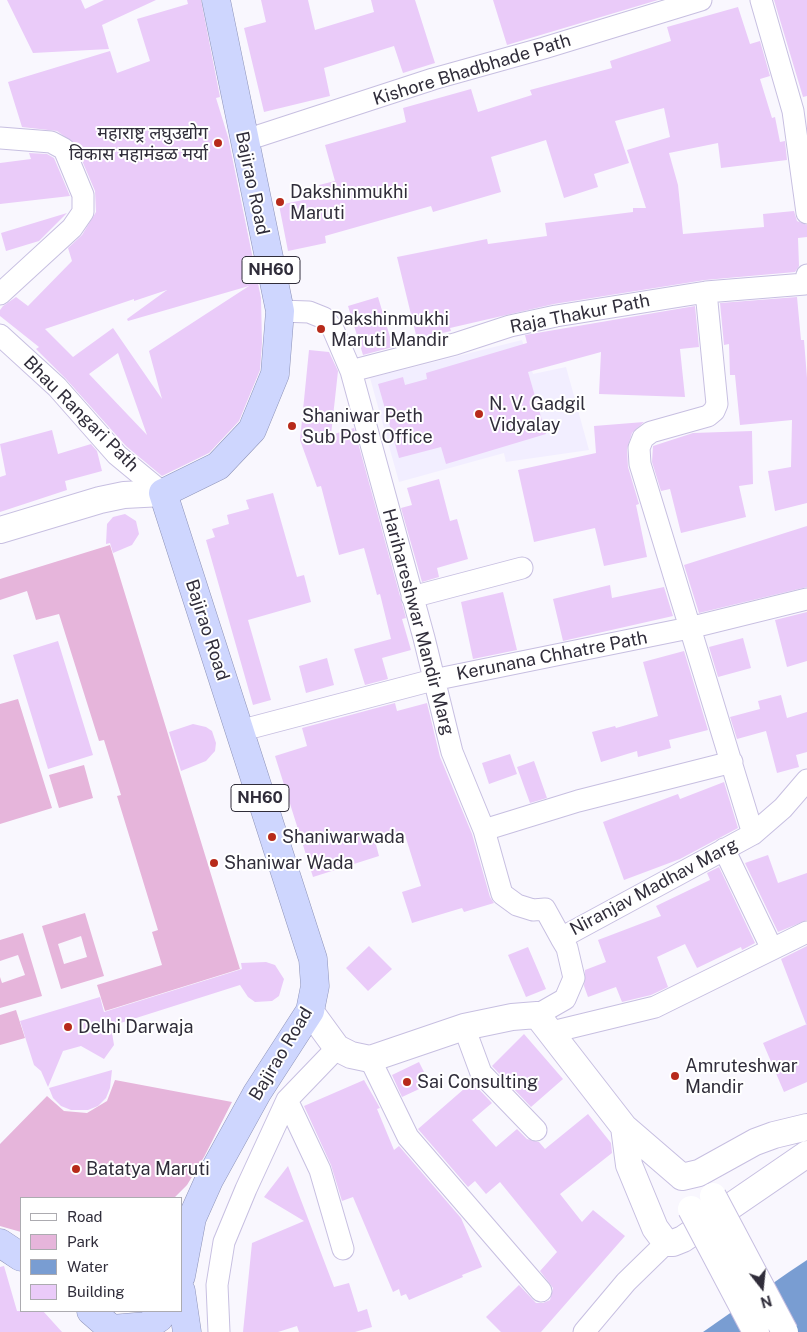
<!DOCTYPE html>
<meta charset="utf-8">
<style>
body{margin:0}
#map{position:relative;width:807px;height:1332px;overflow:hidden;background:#f9f7fe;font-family:"Public Sans",sans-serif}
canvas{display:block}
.legend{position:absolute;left:20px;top:1197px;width:162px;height:115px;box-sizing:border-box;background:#fff;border:1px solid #acabb0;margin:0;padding:6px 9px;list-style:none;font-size:15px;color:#302d3a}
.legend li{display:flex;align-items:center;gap:10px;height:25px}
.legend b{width:25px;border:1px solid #acabb0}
.north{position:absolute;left:737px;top:1262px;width:50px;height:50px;-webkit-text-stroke:4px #fff;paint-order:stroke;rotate:164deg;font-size:14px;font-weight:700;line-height:20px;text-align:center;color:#302d3a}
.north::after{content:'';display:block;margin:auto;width:18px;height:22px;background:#302d3a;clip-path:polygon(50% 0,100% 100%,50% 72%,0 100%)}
</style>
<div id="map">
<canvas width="807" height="1332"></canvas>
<ul class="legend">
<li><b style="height:6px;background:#fff"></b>Road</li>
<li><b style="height:14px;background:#e6b5db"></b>Park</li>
<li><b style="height:14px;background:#799dd2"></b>Water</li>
<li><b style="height:14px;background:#eacbf9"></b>Building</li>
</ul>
<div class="north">N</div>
</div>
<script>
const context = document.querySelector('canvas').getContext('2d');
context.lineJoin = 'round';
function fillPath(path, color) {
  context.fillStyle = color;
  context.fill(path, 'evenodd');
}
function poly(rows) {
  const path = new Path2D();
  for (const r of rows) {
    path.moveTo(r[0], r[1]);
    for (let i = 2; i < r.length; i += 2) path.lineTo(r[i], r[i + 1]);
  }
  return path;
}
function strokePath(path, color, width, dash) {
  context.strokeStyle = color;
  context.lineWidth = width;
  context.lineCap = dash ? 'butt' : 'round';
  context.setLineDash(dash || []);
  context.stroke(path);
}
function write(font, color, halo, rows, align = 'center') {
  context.font = font + ' "Public Sans","Noto Sans Devanagari",sans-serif';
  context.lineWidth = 4;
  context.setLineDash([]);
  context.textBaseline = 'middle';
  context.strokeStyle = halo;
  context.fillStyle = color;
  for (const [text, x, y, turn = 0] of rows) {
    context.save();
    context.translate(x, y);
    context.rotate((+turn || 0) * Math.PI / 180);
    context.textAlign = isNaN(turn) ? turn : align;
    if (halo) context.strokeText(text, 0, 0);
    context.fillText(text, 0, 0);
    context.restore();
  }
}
const built = poly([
 [522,340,533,374,566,367,589,450,506,462,504,453,399,482,370,378]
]);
const green = poly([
 [110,545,240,969,105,1011,97,985,162,965,152,932,158,930,117,796,121,795,104,740,99,741,59,614,36,620,27,591,0,600,0,579],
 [18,699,52,808,0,824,0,704],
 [84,765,93,798,59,808,49,775],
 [85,913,104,976,61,989,42,926],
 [81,936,87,957,64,964,58,944],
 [23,933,42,996,0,1008,0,977,2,983,25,975,18,955,0,961,0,940],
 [16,1010,25,1038,0,1045,0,1015],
 [115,1080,232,1102,204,1157,187,1185,174,1198,21,1198,21,1232,0,1226,0,1144,47,1096,64,1111,87,1113,107,1101]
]);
const water = poly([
 [807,1260,807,1332,703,1332,789,1272]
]);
const building = poly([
 [7,0,81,0,85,9,104,0,156,0,102,25,109,49,33,53],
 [187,0,201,0,220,97,216,98,228,137,261,298,262,343,260,370,239,421,209,453,162,476,126,446,66,379,36,349,39,347,0,316,0,310,3,306,16,297,28,306,72,261,68,248,82,235,96,212,95,191,75,144,57,131,22,127,8,82,110,51,117,73,150,61,137,19,188,4],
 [249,286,149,351,162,399,113,328,73,357,45,329,134,299,134,301,167,290,127,319,128,321],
 [118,353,147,435,89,374],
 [261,0,308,0,315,30,374,12,371,0,415,0,435,63,403,73,394,46,324,68,330,96,264,112,244,28,266,22],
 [493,0,658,0,507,45],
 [774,0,807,0,807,96,803,97],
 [738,7,750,44,760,41,770,76,760,79,772,118,775,117,780,142,785,141,787,160,721,168,718,143,669,153,678,185,683,234,764,227,763,214,794,211,797,221,807,225,807,237,798,238,799,266,795,272,705,280,554,304,450,328,451,331,417,339,397,257,487,239,488,244,547,236,545,223,633,212,633,208,646,208,627,150,670,137,664,108,615,121,629,163,594,174,598,187,564,198,546,140,491,157,501,192,433,212,431,206,325,236,326,243,288,251,279,205,322,196,319,185,335,181,325,145,406,122,403,108,471,89,478,112,532,95,530,90,612,68,610,61,671,41,667,27],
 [29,153,47,154,54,158,70,196,0,204,0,163,31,159],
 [67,213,39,241,6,251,1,233],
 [378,297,393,347,363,355,348,306],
 [797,297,801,340,804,340,807,378,807,503,775,511,768,471,791,467,792,420,740,425,735,375,730,375,729,344,724,345,720,303],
 [695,306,699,347,680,349,685,397,599,394,601,352,528,372,546,434,446,464,441,447,399,458,378,384,403,377,405,385,427,379,426,373,527,343,525,335],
 [309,350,329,352,338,371,331,435,354,428,406,618,402,619,411,650,382,658,388,679,365,685,354,649,391,639,380,594,377,595,364,548,339,555,321,486,317,487,300,440],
 [644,422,632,433,627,449,628,467,639,504,636,505,647,557,604,566,595,528,534,542,518,470,596,453,594,426],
 [52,430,58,454,91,444,97,451,102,471,65,481,67,490,0,512,0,477,6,475,0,444],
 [752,431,753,484,739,486,746,517,681,533,670,489,661,491,652,462,653,446,693,433],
 [439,479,450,521,457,519,468,559,437,568,439,577,422,582,401,508,412,505,407,488],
 [273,493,297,577,304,575,311,602,248,620,271,700,253,705,206,540,215,537,212,529,229,524,227,515,249,509,246,500],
 [125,514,136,521,139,534,132,545,113,553,110,543,106,544,107,524,113,517],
 [807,526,807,587,699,613,684,565],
 [610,585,612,598,664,587,673,616,563,641,553,599],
 [503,592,517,650,473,659,461,602],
 [807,612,807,661,787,667,775,620],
 [743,638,751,668,718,677,709,647],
 [58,641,93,755,48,769,13,655],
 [684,651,708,730,669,740,671,748,638,757,637,751,601,762,592,732,615,726,616,728,658,716,643,662],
 [327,658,334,685,306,693,299,666],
 [781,695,787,718,807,712,807,752,796,755,799,767,777,773,766,731,737,739,730,717,760,709,758,701],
 [395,703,397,711,427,703,440,757,472,834,490,897,494,903,464,912,462,908,412,923,402,892,421,886,404,832,375,841,379,856,313,877,275,756,307,746,302,728],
 [193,724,206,727,212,731,216,743,215,751,206,761,181,771,169,732],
 [510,754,517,774,489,784,482,763],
 [534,761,547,798,530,803,517,767],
 [724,782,738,828,680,859,624,880,603,822,678,794,680,799],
 [768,855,778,883,807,873,807,920,778,932,745,863],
 [719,867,755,943,742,950,741,947,697,968,685,944,657,957,668,987,651,995,622,1002,616,987,588,997,584,986,585,970,606,962,598,940,661,916,656,906,710,880,707,873],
 [369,946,392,969,368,991,346,968],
 [807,946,807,1024,806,1024,781,959],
 [528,947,546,989,526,997,508,955],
 [266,962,275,965,284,979,279,996,272,1001,255,1002,248,997,240,985,111,1026,114,1045,104,1059,81,1046,63,1051,48,1087,41,1071,34,1065,20,1021,100,997,104,1012,242,969,241,963],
 [807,1024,807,1082,784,1092,763,1043],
 [524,1034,563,1079,531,1107,492,1066],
 [419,1062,430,1084,402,1097,392,1075],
 [112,1070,110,1088,106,1098,98,1106,88,1110,71,1110,61,1106,53,1098,49,1088],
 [364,1080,380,1108,377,1109,394,1150,399,1146,461,1218,482,1267,462,1275,463,1277,409,1300,406,1294,401,1296,399,1289,393,1292,353,1197,342,1201,331,1165,304,1106],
 [472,1082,492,1103,472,1120,496,1147,517,1129,527,1139,539,1142,545,1149,588,1114,611,1143,612,1153,560,1194,582,1222,593,1210,625,1236,541,1332,501,1332,486,1317,519,1285,536,1303,543,1303,550,1300,553,1288,540,1271,557,1252,500,1182,486,1194,475,1181,468,1187,418,1129],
 [288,1166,334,1287,349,1283,358,1312,367,1309,372,1327,355,1332,299,1332,297,1326,278,1332,243,1332,252,1243,304,1221,264,1197],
 [4,1266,17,1311,43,1311,62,1332,0,1332,0,1267]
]);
const minor = poly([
 [761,0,793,111,807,213],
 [0,138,51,142,64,149,83,195,83,212,72,228,0,294],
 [243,141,433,79,544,48,701,0],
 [706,292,717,404,714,411,708,416,651,432,643,438,639,448,640,464,753,834],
 [280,311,309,312,324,318,333,329,351,371,424,638,452,752,484,830,502,894,517,905,533,910,545,909,561,938],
 [0,335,57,387,117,455,163,493],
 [351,371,455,344,510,326,556,316,706,292,805,284,807,275],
 [412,597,522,568],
 [239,731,433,680,689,628,807,599],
 [484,830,578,801,732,762],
 [724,849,772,949],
 [537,1015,565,999,574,978,567,948,561,938,753,834,783,808,807,780],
 [464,1027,481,1073,536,1130],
 [552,1032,655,1007,807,932],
 [370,1059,408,1137,541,1291],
 [287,1100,320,1170,343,1249],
 [219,1332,217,1285,224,1242,246,1189,287,1100,337,1048],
 [584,1332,626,1282,666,1243]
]);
const tertiary = poly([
 [0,530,100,500,124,495,163,493],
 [310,1011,337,1048,351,1055,370,1059,464,1027,512,1017,537,1015,624,1127,682,1177],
 [624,1127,629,1165,655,1228,666,1243,673,1243,683,1239,807,1154],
 [682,1177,699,1173,755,1142,774,1135,807,1127]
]);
const trunk = poly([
 [0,1243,21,1257],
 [181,1276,192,1218,209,1180,257,1093,310,1011,315,986,313,959,163,493,218,466,252,430,275,374,280,311,216,0],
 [181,1291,187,1332],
 [91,1311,115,1332],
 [112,1329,147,1326,159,1318,164,1311]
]);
const tertiaryBridge = poly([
 [713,1196,785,1332],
 [691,1209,756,1332]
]);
const markers = [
 [218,143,5,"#b72a1a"],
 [280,202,5,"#b72a1a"],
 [321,329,5,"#b72a1a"],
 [479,414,5,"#b72a1a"],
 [292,426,5,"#b72a1a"],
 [272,837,5,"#b72a1a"],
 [214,863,5,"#b72a1a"],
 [68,1027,5,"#b72a1a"],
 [675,1076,5,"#b72a1a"],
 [407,1082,5,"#b72a1a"],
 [76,1169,5,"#b72a1a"]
];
const shields = [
 [271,270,58],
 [260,798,58]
];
const shieldNames = [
 ["NH60",271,270],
 ["NH60",260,798]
];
const streetNames = [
 ["Kishore Bhadbhade Path",472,70,-17],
 ["Bajirao Road",252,183,78],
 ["Raja Thakur Path",580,314,-11],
 ["Bhau Rangari Path",81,414,45],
 ["Harihareshwar Mandir Marg",418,622,75],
 ["Bajirao Road",207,630,72],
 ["Kerunana Chhatre Path",552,656,-11],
 ["Niranjav Madhav Marg",654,887,-28],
 ["Bajirao Road",281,1054,-59]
];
const poiNames = [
 ["महाराष्ट्र लघुउद्योग",208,133,"right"],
 ["विकास महामंडळ मर्या",208,154,"right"],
 ["Dakshinmukhi",290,192],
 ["Maruti",290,213],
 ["Dakshinmukhi",331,319],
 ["Maruti Mandir",331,340],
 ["N. V. Gadgil",489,404],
 ["Vidyalay",489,425],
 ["Shaniwar Peth",302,416],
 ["Sub Post Office",302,437],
 ["Shaniwarwada",282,837],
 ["Shaniwar Wada",224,863],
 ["Delhi Darwaja",78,1027],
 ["Amruteshwar",685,1066],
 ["Mandir",685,1087],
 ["Sai Consulting",417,1082],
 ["Batatya Maruti",86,1169]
];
fillPath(built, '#f2eeff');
fillPath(green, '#e6b5db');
fillPath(water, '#799dd2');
fillPath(building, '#eacbf9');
strokePath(minor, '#c7bfe1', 23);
strokePath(tertiary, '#c7bfe1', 28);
strokePath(trunk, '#8f94b9', 29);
strokePath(minor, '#fff', 21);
strokePath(tertiary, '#fff', 26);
strokePath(trunk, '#ced6fe', 28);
strokePath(tertiaryBridge, '#c7bfe1', 28, []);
strokePath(tertiaryBridge, '#fff', 26);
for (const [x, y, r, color] of markers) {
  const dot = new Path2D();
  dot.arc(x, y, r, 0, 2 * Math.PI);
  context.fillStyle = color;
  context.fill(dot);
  strokePath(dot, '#fff', 2);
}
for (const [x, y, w] of shields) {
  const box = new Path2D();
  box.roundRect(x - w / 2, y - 13.5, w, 27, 4);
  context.fillStyle = '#fff';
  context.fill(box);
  strokePath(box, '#302d3a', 1);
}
write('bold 16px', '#302d3a', null, shieldNames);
write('18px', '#302d3a', '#fff', streetNames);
write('18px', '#302d3a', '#fff', poiNames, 'left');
</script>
